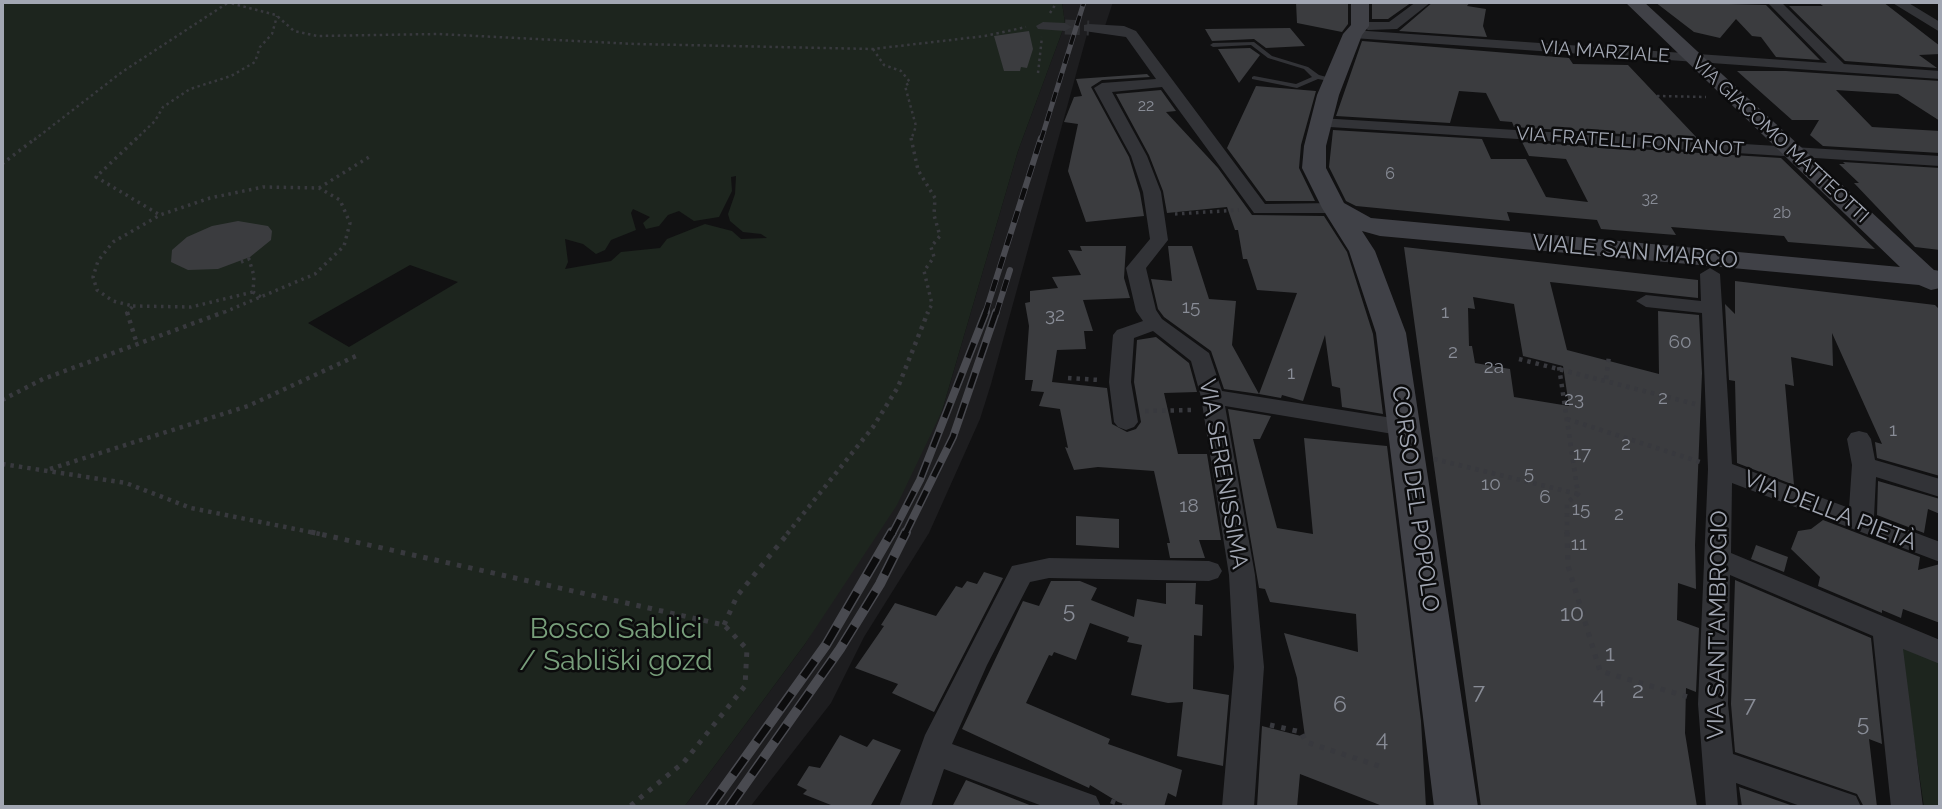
<!DOCTYPE html>
<meta charset="utf-8">
<style>
body{margin:0}
#map{position:relative;width:1942px;height:809px;overflow:hidden;background:#111112;font-family:Raleway,sans-serif}
canvas{display:block}
.frame{position:absolute;inset:0;border:4px solid #a2a7b3;pointer-events:none}
</style>
<div id="map">
<canvas width="1942" height="809"></canvas>
<div class="frame"></div>
</div>
<script>
const context = document.querySelector('canvas').getContext('2d');
context.lineJoin = 'round';
function fillPath(path, color) {
  context.fillStyle = color;
  context.fill(path, 'evenodd');
}
function poly(rows) {
  const path = new Path2D();
  for (const r of rows) {
    path.moveTo(r[0], r[1]);
    for (let i = 2; i < r.length; i += 2) path.lineTo(r[i], r[i + 1]);
  }
  return path;
}
function strokePath(path, color, width, dash) {
  context.strokeStyle = color;
  context.lineWidth = width;
  context.lineCap = dash ? 'butt' : 'round';
  context.setLineDash(dash || []);
  context.stroke(path);
}
function write(font, color, halo, rows, align = 'center') {
  context.font = font + ' Raleway,sans-serif';
  context.lineWidth = 5;
  context.setLineDash([]);
  context.textBaseline = 'middle';
  context.strokeStyle = halo;
  context.fillStyle = color;
  for (const [text, x, y, turn = 0] of rows) {
    context.save();
    context.translate(x, y);
    context.rotate((+turn || 0) * Math.PI / 180);
    context.textAlign = isNaN(turn) ? turn : align;
    if (halo) context.strokeText(text, 0, 0);
    context.fillText(text, 0, 0);
    context.restore();
  }
}
const built = poly([
 [1062,2,1113,2,1105,26,1089,27,991,384,980,419,929,533,864,637,831,703,750,807,684,807,805,644,942,411,1018,151,1065,24]
]);
const green = poly([
 [2,2,1062,2,1065,24,1018,151,942,411,897,505,805,644,684,807,2,807],
 [736,176,735,194,728,214,730,221,743,232,761,234,767,238,741,239,732,231,705,224,667,239,660,248,621,252,611,261,565,269,568,262,565,239,583,244,596,254,605,250,611,240,636,230,631,213,633,209,650,217,643,223,646,229,659,226,668,215,679,211,694,221,719,217,732,191,731,177],
 [410,265,458,282,349,347,308,323],
 [1900,645,1940,661,1940,807,1924,807]
]);
const building = poly([
 [1296,2,1348,2,1348,24,1342,32,1297,23],
 [1372,2,1412,2,1388,19,1372,19],
 [1433,2,1470,2,1467,6,1486,9,1483,26,1487,37,1399,31],
 [1655,2,1766,5,1820,60,1776,57,1761,37,1752,36,1736,19,1720,38,1694,32],
 [1818,2,1883,2,1940,46,1940,54,1919,55,1937,68,1845,61,1789,6,1823,6],
 [1290,28,1305,46,1266,48,1254,39,1212,41,1205,29],
 [1029,31,1033,49,1027,68,1021,67,1020,71,1004,71,994,36],
 [1362,41,1569,58,1573,64,1628,65,1698,139,1514,127,1512,122,1500,121,1486,93,1459,91,1450,123,1336,116],
 [1250,48,1260,55,1239,83,1218,49],
 [1737,71,1786,71,1940,81,1940,121,1898,94,1836,90,1872,127,1940,131,1940,153,1823,146,1810,135,1819,120,1792,120],
 [1147,74,1150,77,1102,80,1091,87,1129,157,1140,193,1144,216,1086,222,1068,171,1078,124,1064,122,1074,97,1082,96,1076,79],
 [1256,86,1316,91,1301,145,1299,168,1315,201,1266,201,1227,148],
 [1161,90,1176,111,1166,112,1218,168,1252,215,1324,216,1347,252,1373,334,1383,414,1342,407,1340,388,1332,386,1325,335,1303,401,1282,395,1281,398,1259,394,1297,293,1257,290,1247,259,1243,259,1238,230,1235,230,1227,207,1167,213,1163,191,1149,155,1116,94],
 [1333,130,1482,139,1491,159,1526,159,1546,197,1588,202,1566,159,1529,156,1522,142,1781,158,1875,249,1788,242,1784,236,1671,227,1676,235,1601,229,1597,220,1507,212,1510,221,1356,206,1346,201,1329,167],
 [1843,162,1940,168,1940,250,1915,247,1854,183,1859,183,1839,164,1845,164],
 [238,221,268,226,272,231,271,240,250,257,218,269,188,270,171,262,172,250,187,237,212,226],
 [1080,246,1126,246,1124,278,1130,298,1083,300,1093,331,1084,331,1086,349,1057,350,1052,382,1107,388,1112,424,1127,432,1136,429,1141,422,1134,382,1137,340,1156,337,1189,363,1197,392,1164,393,1178,454,1207,454,1221,540,1199,540,1205,558,1170,558,1167,543,1170,543,1154,471,1098,467,1074,470,1065,447,1068,448,1060,409,1039,406,1044,392,1031,391,1033,380,1025,380,1029,326,1025,303,1030,302,1030,291,1058,288,1052,277,1081,275,1068,250,1082,251],
 [1168,246,1192,246,1209,299,1236,301,1232,345,1259,394,1224,389,1211,351,1164,317,1158,309,1151,279,1172,281],
 [1404,247,1698,280,1698,298,1550,282,1567,350,1659,374,1658,311,1699,315,1702,373,1695,545,1696,589,1678,583,1677,620,1699,628,1696,692,1686,688,1685,733,1697,807,1481,807],
 [1473,297,1514,304,1523,356,1563,366,1569,406,1514,397,1510,369,1475,363,1472,346,1469,346,1468,308,1475,309],
 [1735,281,1935,305,1940,310,1940,476,1877,458,1875,442,1882,444,1832,333,1833,366,1791,357,1794,386,1785,384,1794,485,1737,463,1735,381,1729,380,1725,304,1735,314],
 [1228,409,1271,416,1260,439,1253,439,1277,528,1313,534,1304,438,1387,446,1421,721,1426,807,1385,807,1300,774,1297,807,1257,807,1262,726,1305,737,1297,678,1284,633,1358,652,1356,614,1270,602,1265,589,1259,588],
 [1878,481,1940,499,1940,514,1928,509,1924,533,1877,515],
 [1076,516,1119,519,1119,548,1076,545],
 [1823,520,1920,557,1918,570,1940,564,1940,623,1903,609,1901,618,1882,610,1882,613,1818,586,1820,577,1791,549,1798,531,1811,529],
 [1756,545,1788,557,1784,572,1751,559],
 [984,572,1003,578,934,712,892,693,898,684,855,668,884,626,881,625,895,603,936,616,956,586,962,588,967,581,977,584],
 [1735,580,1871,638,1882,744,1869,739,1877,807,1864,807,1857,794,1735,752,1731,704],
 [1051,581,1080,581,1097,588,1091,600,1134,617,1137,599,1166,604,1166,583,1196,583,1195,604,1203,605,1202,636,1194,635,1193,689,1229,695,1223,766,1177,756,1183,702,1168,703,1131,695,1142,645,1127,642,1129,637,1090,623,1076,660,1054,652,1052,656,1049,655,1026,703,1110,739,1108,744,1182,770,1176,797,1168,793,1164,807,1133,807,1118,802,1090,785,1089,788,962,729,1023,601,1039,606],
 [840,735,867,747,873,739,901,750,870,807,836,807,803,794,807,790,797,785,809,766,820,768],
 [966,780,1032,806,1032,807,952,807],
 [1739,787,1796,807,1742,807]
]);
const streetTunnel = poly([
 [1065,27,1089,28]
]);
const pathFar3 = poly([
 [226,2,276,15,294,31,317,36,438,34,635,44,873,49,985,36,1026,27],
 [1050,13,1057,2],
 [873,49,884,65,901,71,910,82,905,86,916,126,911,140],
 [1038,73,1042,37],
 [1657,96,1706,97],
 [34,140,122,72,229,2],
 [135,140,155,121,163,107,190,89,231,76,255,62,260,47,272,34,277,16]
]);
const pathFar2 = poly([
 [137,138,96,177,160,215],
 [911,138,918,170,935,198,934,215,940,236,931,247,934,257,924,271,932,304,927,314],
 [2,164,36,138],
 [319,188,369,157],
 [1175,214,1239,210],
 [241,262,249,259,254,276,253,292,261,297],
 [133,306,191,307,253,292],
 [126,314,133,306,113,301,97,290,93,277,98,261,113,242,160,215,210,198,263,187,319,188,340,200,350,223,344,246,315,274,220,314]
]);
const pathFar1 = poly([
 [127,312,137,344],
 [1519,359,1695,404],
 [1559,367,1578,494,1567,503,1567,534],
 [1068,378,1099,380],
 [1606,379,1609,356],
 [2,400,43,379,224,312],
 [1145,411,1192,410],
 [1567,419,1700,462],
 [1434,459,1578,494],
 [2,464,126,483,191,508,320,534],
 [50,469,248,406,356,356],
 [787,534,873,427,898,387,928,312]
]);
const path = poly([
 [311,532,724,625,747,649,745,686,684,762,629,807],
 [1567,532,1568,566,1600,671,1688,697],
 [724,625,737,596,789,532],
 [1270,725,1301,732,1306,742,1382,767],
 [1111,801,1126,807]
]);
const lane = poly([
 [1254,42,1272,56,1308,67,1319,75,1338,80,1335,82,1318,79,1297,88,1252,79,1252,77,1254,76,1296,84,1312,77,1304,69,1268,58,1251,45,1213,47,1210,45,1213,43,1254,42]
]);
const street = poly([
 [1416,2,1431,2,1397,29,1368,30,1361,26,1368,22,1389,22,1416,2],
 [1767,2,1781,2,1844,64,1940,71,1940,79,1353,38,1346,34,1353,30,1827,63,1767,2],
 [1891,2,1907,2,1940,22,1940,32,1891,2],
 [1043,22,1065,23,1072,27,1065,31,1038,29,1036,26,1043,22],
 [1089,24,1124,26,1136,31,1265,204,1334,203,1343,208,1334,213,1254,213,1162,87,1112,92,1147,156,1161,192,1168,240,1146,268,1156,310,1162,319,1209,353,1222,391,1405,420,1413,422,1417,428,1413,434,1405,436,1225,406,1255,575,1264,667,1254,807,1222,807,1234,667,1229,575,1201,397,1191,361,1153,331,1134,338,1131,382,1138,422,1134,427,1126,430,1118,427,1114,422,1109,382,1113,335,1117,330,1143,321,1136,311,1126,268,1150,239,1143,192,1131,156,1094,88,1102,83,1156,79,1126,37,1084,31,1084,25,1089,24],
 [1320,118,1940,156,1940,166,1314,126,1312,123,1320,118],
 [1710,268,1720,274,1732,464,1849,508,1852,465,1847,439,1851,433,1859,431,1867,433,1871,439,1875,460,1940,479,1940,497,1876,477,1874,517,1940,542,1940,562,1732,483,1731,553,1940,640,1940,664,1903,649,1923,807,1891,807,1873,636,1730,575,1728,704,1733,754,1856,796,1861,807,1803,807,1736,783,1738,807,1706,807,1698,704,1708,469,1702,313,1646,307,1636,301,1646,295,1701,301,1700,274,1710,268],
 [1049,558,1209,561,1218,564,1222,571,1218,578,1209,581,1049,578,1030,582,987,665,952,744,1096,796,1101,807,1045,807,944,769,931,807,899,807,925,735,1012,566,1049,558]
]);
const secondary = poly([
 [1351,2,1369,2,1369,26,1362,35,1339,95,1326,146,1326,168,1344,203,1371,218,1900,267,1625,2,1644,2,1934,270,1940,271,1940,288,1931,290,1919,285,1380,236,1362,231,1375,251,1406,333,1478,807,1434,807,1376,333,1349,251,1322,208,1302,168,1304,146,1317,95,1343,34,1351,25,1351,2]
]);
const railFar3 = poly([
 [1041,140,1084,2]
]);
const railFar2 = poly([
 [985,314,1041,138],
 [996,314,1010,270]
]);
const railFar1 = poly([
 [892,534,920,480,986,312],
 [905,534,953,437,996,312]
]);
const rail = poly([
 [710,807,826,645,892,532],
 [729,807,840,649,880,584,906,532]
]);
const farNumbernames = [
 ["22",1146,106],
 ["6",1390,174],
 ["32",1650,199],
 ["2b",1782,213]
];
const farStreetnames = [
 ["VIA MARZIALE",1605,52,4],
 ["VIA GIACOMO MATTEOTTI",1780,140,43],
 ["VIA FRATELLI FONTANOT",1630,142,4]
];
const numberNames = [
 ["15",1191,307],
 ["1",1445,312],
 ["32",1055,315],
 ["60",1680,342],
 ["2",1453,352],
 ["2a",1494,367],
 ["1",1291,373],
 ["2",1663,398],
 ["23",1574,399],
 ["1",1893,430],
 ["2",1626,444],
 ["17",1582,454],
 ["5",1529,473],
 ["10",1491,484],
 ["6",1545,497],
 ["18",1189,506],
 ["15",1581,509],
 ["2",1619,514],
 ["11",1579,544]
];
const streetNames = [
 ["VIALE SAN MARCO",1635,252,5],
 ["VIA SERENISSIMA",1223,474,80],
 ["CORSO DEL POPOLO",1415,499,82],
 ["VIA DELLA PIETÀ",1830,511,21],
 ["VIA SANT'AMBROGIO",1718,625,-89]
];
const nearNumbernames = [
 ["5",1069,611],
 ["10",1572,614],
 ["1",1610,654],
 ["2",1638,691],
 ["7",1479,692],
 ["4",1599,696],
 ["6",1340,705],
 ["7",1750,705],
 ["5",1863,724],
 ["4",1382,739]
];
const nearParknames = [
 ["Bosco Sablici",616,630],
 ["/ Sabliški gozd",616,662]
];
fillPath(built, '#1d1d1f');
fillPath(green, '#1d251e');
fillPath(building, '#3b3c3f');
strokePath(streetTunnel, '#2e2f32', 15, [15, 7]);
strokePath(pathFar3, '#38393e', 2.5, [2.5, 3.5]);
strokePath(pathFar2, '#38393e', 3.5, [2.5, 4.5]);
strokePath(pathFar1, '#38393e', 4.5, [3.5, 5]);
strokePath(path, '#38393e', 5, [4.5, 7]);
fillPath(lane, '#323337');
fillPath(street, '#323337');
fillPath(secondary, '#404147');
strokePath(railFar3, '#494a50', 5);
strokePath(railFar2, '#494a50', 6);
strokePath(railFar1, '#494a50', 8);
strokePath(rail, '#494a50', 10);
strokePath(railFar3, '#0c0c0d', 3.5, [10]);
strokePath(railFar2, '#0c0c0d', 4.5, [12]);
strokePath(railFar1, '#0c0c0d', 5, [16]);
strokePath(rail, '#0c0c0d', 7, [20]);
write('16px', '#888c96', null, farNumbernames);
write('19px', '#a2a7b3', '#0c0c0d', farStreetnames);
write('19px', '#888c96', null, numberNames);
write('23px', '#a2a7b3', '#0c0c0d', streetNames);
write('23px', '#888c96', null, nearNumbernames);
write('28px', '#789f7b', '#0c0c0d', nearParknames);
</script>
